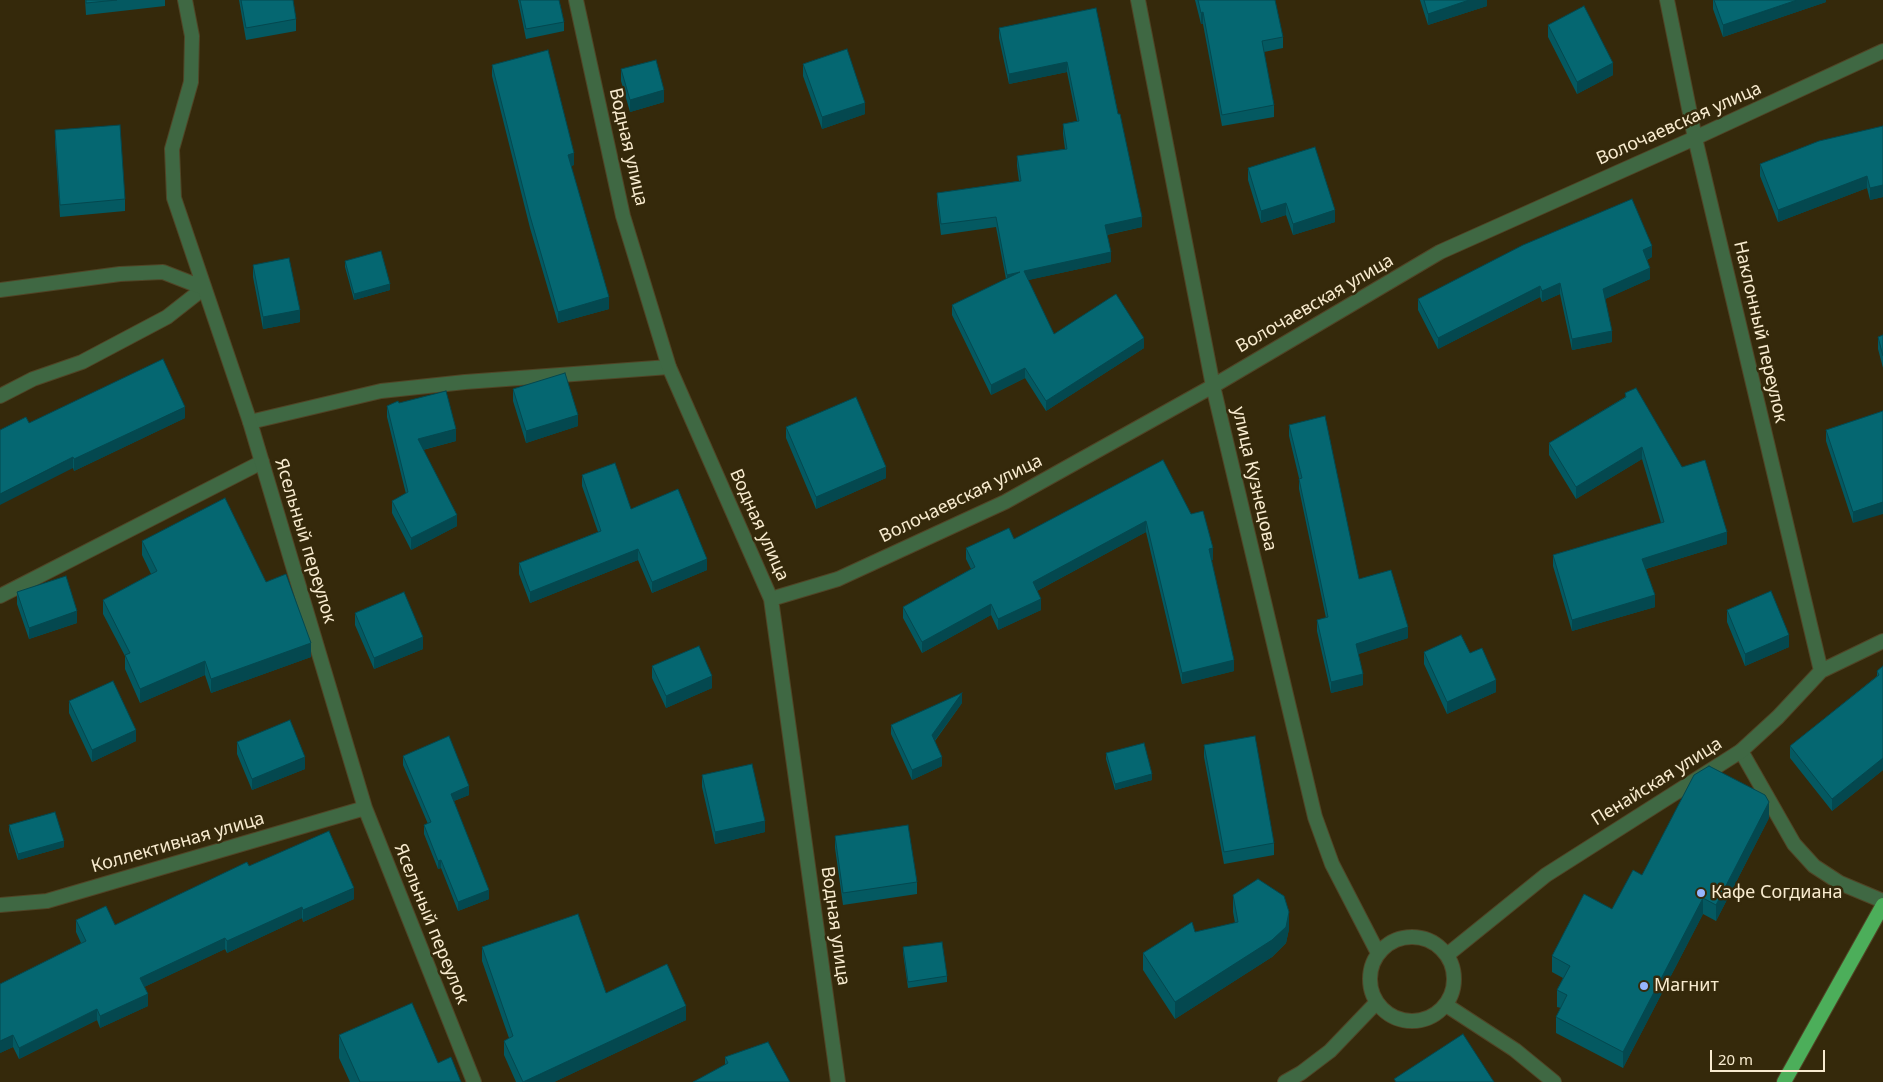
<!DOCTYPE html>
<meta charset="utf-8">
<style>
body{margin:0}
#map{position:relative;width:1883px;height:1082px;overflow:hidden;background:#35290b;font-family:"Noto Sans",sans-serif}
canvas{display:block}
.scale{position:absolute;left:1710px;top:1050px;width:115px;height:22px;box-sizing:border-box;border:2px solid #f8ebcf;border-top:0;padding-left:6px;font-size:15px;line-height:18px;white-space:nowrap;color:#f8ebcf;-webkit-text-stroke:4px #35290b;paint-order:stroke}
</style>
<div id="map">
<canvas width="1883" height="1082"></canvas>
<div class="scale">20 m</div>
</div>
<script>
const context = document.querySelector('canvas').getContext('2d');
context.lineJoin = 'round';
function poly(rows) {
  const path = new Path2D();
  for (const r of rows) {
    if (r.length === 3) {
      path.moveTo(r[0] + r[2], r[1]);
      path.arc(r[0], r[1], r[2], 0, 2 * Math.PI);
      continue;
    }
    path.moveTo(r[0], r[1]);
    for (let i = 2; i < r.length; i += 2) path.lineTo(r[i], r[i + 1]);
  }
  return path;
}
function strokePath(path, color, width, dash) {
  context.strokeStyle = color;
  context.lineWidth = width;
  context.lineCap = dash ? 'butt' : 'round';
  context.setLineDash(dash || []);
  context.stroke(path);
}
function fillPath(path, color) {
  context.fillStyle = color;
  context.fill(path, 'evenodd');
}
function write(font, color, halo, rows, align = 'center') {
  context.font = font + ' "Noto Sans",sans-serif';
  context.lineWidth = 5;
  context.setLineDash([]);
  context.textBaseline = 'middle';
  context.strokeStyle = halo;
  context.fillStyle = color;
  for (const [text, x, y, turn = 0] of rows) {
    context.save();
    context.translate(x, y);
    context.rotate((+turn || 0) * Math.PI / 180);
    context.textAlign = isNaN(turn) ? turn : align;
    if (halo) context.strokeText(text, 0, 0);
    context.fillText(text, 0, 0);
    context.restore();
  }
}
const service = poly([
 [0,396,33,379,82,362,167,317,204,288],
 [250,422,381,391,465,382,669,367],
 [0,596,262,462],
 [1741,751,1794,844,1814,866,1840,883,1883,901]
]);
const minor = poly([
 [185,0,192,36,191,82,172,149,174,198,250,422,365,808,474,1082],
 [576,0,623,216,669,367,771,599,838,1082],
 [1138,0,1213,386,1315,817,1332,864,1378,953],
 [1667,0,1695,138,1821,671],
 [0,290,120,274,163,272,204,288],
 [771,599,838,579,1005,502,1213,386,1440,252,1695,138,1883,51],
 [0,905,47,901,365,808],
 [1412,979,42],
 [1447,955,1546,875,1741,751,1778,717,1821,671,1883,641],
 [1446,1005,1515,1050,1554,1082],
 [1285,1082,1301,1073,1330,1051,1376,1003]
]);
const trunk = poly([
 [1784,1082,1883,905]
]);
const wall = poly([
 [85,0,165,0,165,6,86,15],
 [239,0,293,0,296,19,296,31,246,40],
 [518,0,559,0,564,22,564,31,526,39],
 [1195,0,1275,0,1283,37,1283,48,1264,52,1274,105,1274,117,1222,126,1203,24,1201,24],
 [1420,0,1487,0,1487,6,1428,25],
 [1713,0,1826,0,1826,2,1723,37,1713,9],
 [1096,8,1142,227,1107,235,1111,262,1028,280,1054,334,1144,348,1046,411,1025,378,991,395,952,315,952,305,1006,279,996,227,941,235,937,203,937,193,1019,181,1017,166,1017,156,1065,149,1063,134,1063,124,1077,121,1067,72,1009,84,999,38,999,28],
 [1548,25,1613,75,1577,94,1548,37],
 [803,64,865,114,822,129,803,76],
 [492,65,574,165,571,166,609,309,558,323,530,228,492,76],
 [621,69,664,102,630,112,621,81],
 [1883,126,1883,197,1870,200,1867,188,1778,222,1760,176,1760,164],
 [55,130,125,199,125,211,60,217,55,142],
 [1248,168,1335,222,1293,235,1286,215,1261,223,1248,180],
 [1652,257,1647,260,1650,279,1605,299,1612,342,1572,350,1560,294,1542,302,1540,297,1438,349,1418,310,1418,299],
 [345,261,390,290,354,300,345,267],
 [253,265,300,322,263,329,253,277],
 [1883,335,1883,368,1878,349,1878,337],
 [513,389,578,426,526,443,513,401],
 [1625,393,1727,544,1646,569,1655,607,1572,631,1553,566,1553,555,1661,523,1642,459,1576,499,1549,455,1549,443,1625,397],
 [399,403,456,441,423,450,457,526,411,550,392,513,392,501,406,494,387,417,387,406],
 [1883,411,1853,523,1826,441,1826,430],
 [185,418,74,471,73,468,29,423],
 [1289,425,1359,579,1408,638,1358,654,1363,685,1331,693,1317,631,1317,620,1326,618,1299,489,1299,478,1289,436],
 [786,427,886,478,816,509,786,438],
 [1163,460,1213,560,1211,560,1234,671,1182,684,1146,532,1037,591,1041,610,998,630,991,615,922,653,903,618,903,607,971,569,966,559,966,548,1014,539],
 [582,475,631,509,707,570,652,593,638,560,530,603,519,574,519,563,598,532,582,486],
 [142,541,266,582,311,657,211,693,205,675,140,703,125,669,125,656,103,614,103,600,151,574,142,555],
 [17,592,77,623,29,639,17,604],
 [1727,610,1789,647,1745,666,1727,622],
 [355,613,423,649,374,669,355,625],
 [1424,652,1470,653,1496,692,1447,714,1424,664],
 [652,666,712,688,666,708,652,678],
 [1883,666,1883,770,1832,811,1790,758,1790,746,1877,676,1877,671],
 [69,701,136,741,92,762,69,713],
 [962,703,935,741,942,766,912,780,891,734,891,725],
 [237,742,305,769,252,790,237,754],
 [1204,745,1274,843,1274,855,1224,864,1204,757],
 [1106,753,1152,780,1115,790,1106,759],
 [403,756,469,795,454,801,489,899,458,911,441,868,438,869,424,834,424,825,428,824,403,765],
 [702,775,765,832,715,844,702,787],
 [1769,818,1716,921,1703,914,1623,1068,1556,1033,1556,1017,1561,1008,1557,1007,1557,990,1563,978,1552,972,1552,956,1612,909,1642,875],
 [9,825,64,847,18,860,9,831],
 [835,836,917,882,917,894,843,905,835,848],
 [249,866,354,899,303,922,302,918,227,953,225,949,144,987,148,1006,100,1028,97,1020,19,1059,13,1047,0,1053,81,943,76,932,76,920,115,925],
 [1233,895,1289,929,1286,943,1272,957,1175,1019,1143,970,1143,953,1195,932,1235,923,1233,912],
 [482,947,606,993,686,1020,554,1082,516,1082,504,1055,504,1041,509,1038,482,961],
 [903,947,947,976,947,982,908,988,903,953],
 [339,1035,438,1063,461,1082,350,1082,339,1058],
 [725,1057,790,1082,725,1064]
]);
const shadedWall = poly([
 [1469,0,1487,0,1487,6,1428,25,1428,14],
 [1797,0,1826,0,1826,2,1723,37,1723,25],
 [1203,12,1203,24,1201,24,1201,13],
 [1067,62,1067,72,1009,84,1009,74],
 [1613,63,1613,75,1577,94,1577,82],
 [664,90,664,102,630,112,630,100],
 [865,103,865,114,822,129,822,117],
 [574,153,574,165,568,167,568,155],
 [1867,176,1867,188,1778,222,1778,210],
 [1883,185,1883,197,1870,200,1870,188],
 [1286,203,1286,215,1261,223,1261,211],
 [1335,210,1335,222,1293,235,1293,224],
 [1142,217,1142,227,1105,235,1105,225],
 [1652,246,1652,257,1643,261,1643,250],
 [1111,252,1111,262,1024,281,1024,271],
 [1650,268,1650,279,1603,300,1603,289],
 [1020,272,1007,285,1007,275],
 [1560,283,1560,294,1542,302,1542,291],
 [390,284,390,290,354,300,354,294],
 [1540,286,1540,297,1438,349,1438,338],
 [609,297,609,309,558,323,558,312],
 [300,310,300,322,263,329,263,317],
 [1612,331,1612,342,1572,350,1572,339],
 [1144,338,1144,348,1046,411,1046,401],
 [1025,368,1025,378,991,395,991,385],
 [185,407,185,418,74,471,74,459],
 [578,415,578,426,526,443,526,431],
 [456,429,456,441,418,451,418,439],
 [1642,447,1642,459,1576,499,1576,487],
 [73,457,73,468,0,505,0,494],
 [886,467,886,478,816,509,816,497],
 [1883,502,1883,514,1853,523,1853,512],
 [457,515,457,526,411,550,411,538],
 [1146,521,1146,532,1033,593,1033,582],
 [1727,532,1727,544,1642,570,1642,559],
 [1213,548,1213,560,1209,561,1209,549],
 [638,549,638,560,530,603,530,592],
 [707,559,707,570,652,593,652,582],
 [1655,595,1655,607,1572,631,1572,620],
 [1041,599,1041,610,998,630,998,619],
 [991,604,991,615,922,653,922,642],
 [77,611,77,623,29,639,29,628],
 [1408,627,1408,638,1356,655,1356,644],
 [1789,635,1789,647,1745,666,1745,654],
 [423,637,423,649,374,669,374,658],
 [311,643,311,657,211,693,211,679],
 [1234,660,1234,671,1182,684,1182,673],
 [205,661,205,675,140,703,140,689],
 [1363,674,1363,685,1331,693,1331,682],
 [712,676,712,688,666,708,666,696],
 [1496,680,1496,692,1447,714,1447,702],
 [962,693,962,703,932,744,932,735],
 [136,730,136,741,92,762,92,750],
 [305,757,305,769,252,790,252,779],
 [942,757,942,766,912,780,912,770],
 [1883,758,1883,770,1832,811,1832,799],
 [1152,774,1152,780,1115,790,1115,784],
 [469,786,469,795,451,802,451,794],
 [1769,802,1769,818,1716,921,1716,905],
 [765,821,765,832,715,844,715,832],
 [64,841,64,847,18,860,18,854],
 [441,860,441,868,438,869,438,861],
 [354,888,354,899,303,922,303,910],
 [489,890,489,899,458,911,458,902],
 [1703,898,1703,914,1623,1068,1623,1052],
 [302,907,302,918,227,953,227,941],
 [1289,912,1289,929,1286,943,1272,957,1175,1019,1175,1002],
 [225,938,225,949,140,989,140,978],
 [148,994,148,1006,100,1028,100,1016],
 [686,1006,686,1020,554,1082,523,1082],
 [97,1009,97,1020,19,1059,19,1048],
 [13,1035,13,1047,0,1053,0,1041]
]);
const building = poly([
 [86,0,117,0,86,3,86,0],
 [241,0,293,0,296,19,246,28,241,0],
 [520,0,559,0,564,22,526,29,520,0],
 [1198,0,1275,0,1283,37,1262,41,1274,105,1222,115,1203,12,1201,13,1198,0],
 [1424,0,1469,0,1428,14,1424,0],
 [1714,0,1797,0,1723,25,1714,0],
 [1584,6,1613,63,1577,82,1548,25,1584,6],
 [1096,8,1118,114,1120,114,1142,217,1105,225,1111,252,1024,271,1054,334,1116,294,1144,338,1046,401,1025,368,991,385,952,305,1020,272,1007,275,996,217,941,224,937,193,1021,181,1017,156,1067,149,1063,124,1079,121,1067,62,1009,74,999,28,1096,8],
 [847,49,865,103,822,117,803,64,847,49],
 [548,50,574,153,568,155,609,297,558,312,530,216,492,65,548,50],
 [656,60,664,90,630,100,621,69,656,60],
 [120,125,125,199,60,205,55,130,120,125],
 [1883,126,1883,185,1870,188,1867,176,1778,210,1760,164,1819,141,1883,126],
 [1315,147,1335,210,1293,224,1286,203,1261,211,1248,168,1315,147],
 [1632,199,1652,246,1643,250,1650,268,1603,289,1612,331,1572,339,1560,283,1542,291,1540,286,1438,338,1418,299,1523,245,1632,199],
 [381,251,390,284,354,294,345,261,381,251],
 [289,258,300,310,263,317,253,265,289,258],
 [1883,335,1883,356,1878,337,1883,335],
 [163,359,185,407,74,459,73,457,0,494,0,430,26,417,29,423,163,359],
 [565,373,578,415,526,431,513,389,565,373],
 [1636,388,1682,467,1705,460,1727,532,1642,559,1655,595,1572,620,1553,555,1664,522,1642,447,1576,487,1549,443,1626,397,1625,393,1636,388],
 [446,391,456,429,418,439,457,515,411,538,392,501,408,492,387,406,398,401,399,403,446,391],
 [856,397,886,467,816,497,786,427,856,397],
 [1883,411,1883,502,1853,512,1826,430,1883,411],
 [1325,416,1359,579,1391,570,1408,627,1356,644,1363,674,1331,682,1317,620,1328,617,1299,479,1302,478,1289,425,1325,416],
 [1163,460,1191,514,1203,511,1213,548,1209,549,1234,660,1182,673,1146,521,1033,582,1041,599,998,619,991,604,922,642,903,607,975,567,966,548,1009,528,1014,539,1163,460],
 [615,463,631,509,678,489,707,559,652,582,638,549,530,592,519,563,601,531,582,475,615,463],
 [225,498,266,582,286,574,311,643,211,679,205,661,140,689,125,655,130,653,103,600,157,571,142,541,225,498],
 [66,576,77,611,29,628,17,592,66,576],
 [1771,591,1789,635,1745,654,1727,610,1771,591],
 [404,592,423,637,374,658,355,613,404,592],
 [1461,635,1470,653,1482,648,1496,680,1447,702,1424,652,1461,635],
 [699,646,712,676,666,696,652,666,699,646],
 [1883,666,1883,758,1832,799,1790,746,1879,675,1877,671,1883,666],
 [113,681,136,730,92,750,69,701,113,681],
 [962,693,932,735,942,757,912,770,891,725,962,693],
 [290,720,305,757,252,779,237,742,290,720],
 [449,736,469,786,451,794,489,890,458,902,441,860,438,861,424,825,431,822,403,756,449,736],
 [1255,736,1274,843,1224,852,1204,745,1255,736],
 [1144,743,1152,774,1115,784,1106,753,1144,743],
 [752,764,765,821,715,832,702,775,752,764],
 [1709,766,1765,795,1769,802,1716,905,1703,898,1623,1052,1556,1017,1567,995,1557,990,1570,966,1552,956,1584,894,1612,909,1633,870,1642,875,1694,775,1709,766],
 [55,812,64,841,18,854,9,825,55,812],
 [908,825,917,882,843,893,835,836,908,825],
 [329,831,354,888,303,910,302,907,227,941,225,938,140,978,148,994,100,1016,97,1009,19,1048,13,1035,0,1041,0,984,86,941,76,920,106,906,115,925,247,862,249,866,329,831],
 [1258,879,1284,896,1289,912,1286,927,1272,940,1175,1002,1143,953,1192,922,1195,932,1238,922,1233,895,1258,879],
 [578,914,606,993,667,964,686,1006,523,1082,504,1041,513,1036,482,947,578,914],
 [942,942,947,976,908,982,903,947,942,942],
 [412,1003,438,1063,451,1057,461,1082,360,1082,339,1035,412,1003],
 [1463,1034,1494,1082,1396,1082,1394,1079,1463,1034],
 [768,1042,790,1082,693,1082,728,1063,725,1057,768,1042]
]);
const markers = [
 [1701,893,5,"#97b6fd"],
 [1644,986,5,"#97b6fd"]
];
const streetNames = [
 ["Волочаевская улица",1679,124,-24],
 ["Водная улица",628,147,77],
 ["Волочаевская улица",1315,304,-30],
 ["Наклонный переулок",1760,332,77],
 ["улица Кузнецова",1254,479,77],
 ["Волочаевская улица",961,499,-26],
 ["Водная улица",759,525,66],
 ["Ясельный переулок",305,541,73],
 ["Пенайская улица",1657,782,-32],
 ["Коллективная улица",178,843,-16],
 ["Ясельный переулок",431,924,68],
 ["Водная улица",835,926,82]
];
const poiNames = [
 ["Кафе Согдиана",1711,893],
 ["Магнит",1654,986]
];
strokePath(service, '#504426', 16);
strokePath(minor, '#504426', 16);
strokePath(trunk, '#504426', 16);
strokePath(service, '#3f6843', 14);
strokePath(minor, '#3f6843', 14);
strokePath(trunk, '#4cae5a', 14);
fillPath(wall, '#045961');
fillPath(shadedWall, '#04484f');
fillPath(building, '#056771');
strokePath(building, '#04484f', 1);
for (const [x, y, r, color] of markers) {
  const dot = new Path2D();
  dot.arc(x, y, r, 0, 2 * Math.PI);
  context.fillStyle = color;
  context.fill(dot);
  strokePath(dot, '#35290b', 2);
}
write('18px', '#f8ebcf', '#35290b', streetNames);
write('18px', '#f8ebcf', '#35290b', poiNames, 'left');
</script>
